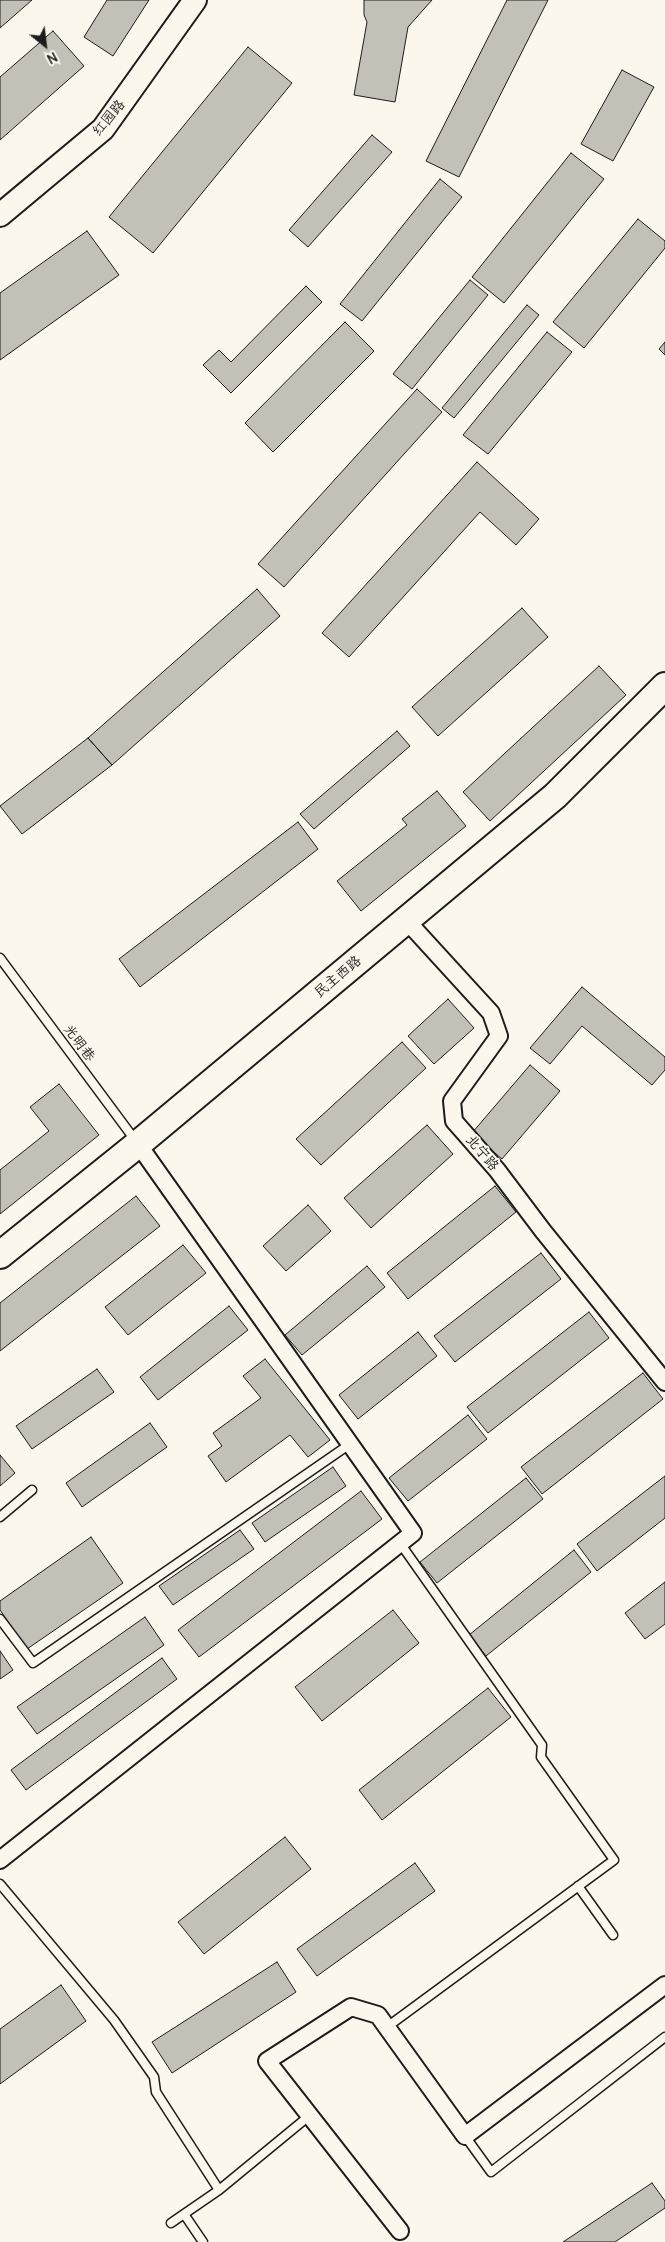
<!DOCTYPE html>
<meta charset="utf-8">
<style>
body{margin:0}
#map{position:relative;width:665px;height:2242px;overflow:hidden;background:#fbf7ec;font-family:Delius,sans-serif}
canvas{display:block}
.north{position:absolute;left:20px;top:20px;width:50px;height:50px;-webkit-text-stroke:4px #fbf7ec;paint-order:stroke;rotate:151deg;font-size:14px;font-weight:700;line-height:20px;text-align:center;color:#1c1c1c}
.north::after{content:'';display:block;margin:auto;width:18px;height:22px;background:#1c1c1c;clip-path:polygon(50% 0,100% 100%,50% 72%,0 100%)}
</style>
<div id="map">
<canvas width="665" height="2242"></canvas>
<div class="north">N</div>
</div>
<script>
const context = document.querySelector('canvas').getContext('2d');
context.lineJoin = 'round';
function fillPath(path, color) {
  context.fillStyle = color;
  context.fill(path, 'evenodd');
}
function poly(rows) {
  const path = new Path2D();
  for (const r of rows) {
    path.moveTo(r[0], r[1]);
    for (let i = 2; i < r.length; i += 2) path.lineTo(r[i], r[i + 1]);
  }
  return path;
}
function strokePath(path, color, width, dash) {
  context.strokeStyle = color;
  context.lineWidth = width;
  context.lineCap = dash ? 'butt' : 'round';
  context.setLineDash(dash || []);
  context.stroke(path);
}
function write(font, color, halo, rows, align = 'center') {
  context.font = font + ' Delius,"LXGW WenKai TC",sans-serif';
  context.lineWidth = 4;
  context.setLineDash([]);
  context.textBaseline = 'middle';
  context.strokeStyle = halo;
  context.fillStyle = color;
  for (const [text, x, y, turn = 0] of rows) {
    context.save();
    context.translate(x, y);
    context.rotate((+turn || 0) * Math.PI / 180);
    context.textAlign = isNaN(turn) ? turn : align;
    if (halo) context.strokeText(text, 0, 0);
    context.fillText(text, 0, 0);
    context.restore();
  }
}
const building = poly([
 [0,0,32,0,0,28,0,0],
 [107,0,149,0,113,56,84,37,107,0],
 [364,0,432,0,408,27,395,102,354,95,367,22,364,15,364,0],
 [507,0,548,0,459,177,426,161,507,0],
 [53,31,84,66,0,140,0,77,53,31],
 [248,47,292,83,153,253,109,217,248,47],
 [622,70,654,87,613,161,581,144,622,70],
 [372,135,392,152,308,247,289,230,372,135],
 [571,153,604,179,504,303,472,277,571,153],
 [440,179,462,197,362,321,340,304,440,179],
 [638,219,665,241,665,248,584,348,553,322,638,219],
 [87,231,119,275,0,360,0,293,87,231],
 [470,280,488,295,412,389,393,374,470,280],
 [306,286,322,302,231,393,203,365,219,350,231,362,306,286],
 [527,305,539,315,454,418,442,408,527,305],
 [345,322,374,351,273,452,245,423,345,322],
 [547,332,572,352,488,454,463,435,547,332],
 [665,342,665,355,659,349,665,342],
 [417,389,442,412,284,587,258,564,417,389],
 [477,462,539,519,516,545,480,512,349,657,322,633,477,462],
 [257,589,280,616,112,765,88,738,257,589],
 [522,608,548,637,438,736,412,707,522,608],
 [599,666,626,695,490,821,463,792,599,666],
 [397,731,410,746,314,829,300,814,397,731],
 [88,738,112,765,22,834,0,806,88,738],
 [437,791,466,826,361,911,337,881,407,825,402,819,437,791],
 [298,822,318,849,140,987,119,959,298,822],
 [582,987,665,1057,665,1070,652,1085,582,1026,550,1064,530,1048,582,987],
 [448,999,474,1028,434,1064,408,1036,448,999],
 [402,1042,426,1068,321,1165,296,1139,402,1042],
 [530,1065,560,1091,502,1159,472,1133,530,1065],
 [59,1084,99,1135,0,1214,0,1170,49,1131,30,1107,59,1084],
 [427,1125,453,1154,371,1228,344,1198,427,1125],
 [495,1186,516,1212,408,1299,387,1273,495,1186],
 [136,1196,160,1226,0,1351,0,1303,136,1196],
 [308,1205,331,1231,286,1271,263,1246,308,1205],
 [183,1245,206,1273,128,1335,105,1307,183,1245],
 [541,1253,561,1279,455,1362,434,1336,541,1253],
 [367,1266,385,1287,302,1355,285,1335,367,1266],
 [229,1306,248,1330,158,1400,140,1377,229,1306],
 [589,1312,609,1338,488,1433,467,1407,589,1312],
 [418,1332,437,1356,358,1419,339,1395,418,1332],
 [265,1359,330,1440,308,1457,290,1435,226,1482,208,1456,222,1446,213,1433,261,1398,243,1376,265,1359],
 [97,1369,114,1392,32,1449,16,1426,97,1369],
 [643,1373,663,1399,542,1494,521,1467,643,1373],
 [468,1415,487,1439,408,1501,389,1478,468,1415],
 [150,1423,167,1447,82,1507,66,1483,150,1423],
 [0,1455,15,1473,0,1486,0,1455],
 [333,1467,346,1486,265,1542,252,1523,333,1467],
 [665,1476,665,1518,597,1571,577,1544,665,1476],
 [526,1478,543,1499,437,1583,420,1562,526,1478],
 [361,1491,382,1519,199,1657,178,1630,361,1491],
 [240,1530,254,1549,173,1605,159,1586,240,1530],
 [91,1537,123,1583,27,1649,0,1610,0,1601,91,1537],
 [574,1550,591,1572,486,1656,469,1635,574,1550],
 [665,1582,665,1624,645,1639,625,1613,665,1582],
 [393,1610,419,1643,322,1721,295,1687,393,1610],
 [145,1617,164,1645,37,1734,17,1707,145,1617],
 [0,1651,13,1670,0,1679,0,1651],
 [162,1658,177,1679,26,1790,11,1770,162,1658],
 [488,1688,511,1717,382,1820,359,1790,488,1688],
 [285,1837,311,1869,204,1954,178,1922,285,1837],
 [415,1863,435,1891,317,1976,297,1949,415,1863],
 [277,1962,296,1992,172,2073,152,2042,277,1962],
 [61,1985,86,2021,0,2084,0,2029,61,1985],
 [652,2183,665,2201,665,2208,615,2242,563,2242,652,2183]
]);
const service = poly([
 [0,958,135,1140],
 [0,1517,32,1490],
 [0,1619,33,1663,350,1444],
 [0,1884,114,2020,154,2077,156,2092,219,2190],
 [578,1886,613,1935],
 [387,2027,614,1860,541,1757,542,1745,400,1543],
 [465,2136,491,2172,665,2037],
 [184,2214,203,2242],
 [171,2223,219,2190,309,2116]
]);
const minor = poly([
 [406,920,491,1013,499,1036,452,1101,454,1121,497,1170,543,1231,665,1382],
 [0,1860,413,1533,138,1144],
 [400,2231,267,2061,351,2007,378,2015,465,2136,665,1985]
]);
const secondary = poly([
 [0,215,103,129,195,0]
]);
const primary = poly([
 [0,1255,138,1144,555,796,665,686]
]);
const streetNames = [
 ["红园路",109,118,-50],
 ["民主西路",338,977,-40],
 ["光明巷",79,1043,53],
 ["北宁路",482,1153,49]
];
fillPath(building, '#c3c0b8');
strokePath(building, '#1c1c1c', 1);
strokePath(service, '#1c1c1c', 11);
strokePath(minor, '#1c1c1c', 20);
strokePath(secondary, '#1c1c1c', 26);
strokePath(primary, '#1c1c1c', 30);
strokePath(service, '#fbf7ec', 8);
strokePath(minor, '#fbf7ec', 16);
strokePath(secondary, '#fbf7ec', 22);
strokePath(primary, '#fbf7ec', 26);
write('14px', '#1c1c1c', '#fbf7ec', streetNames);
</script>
